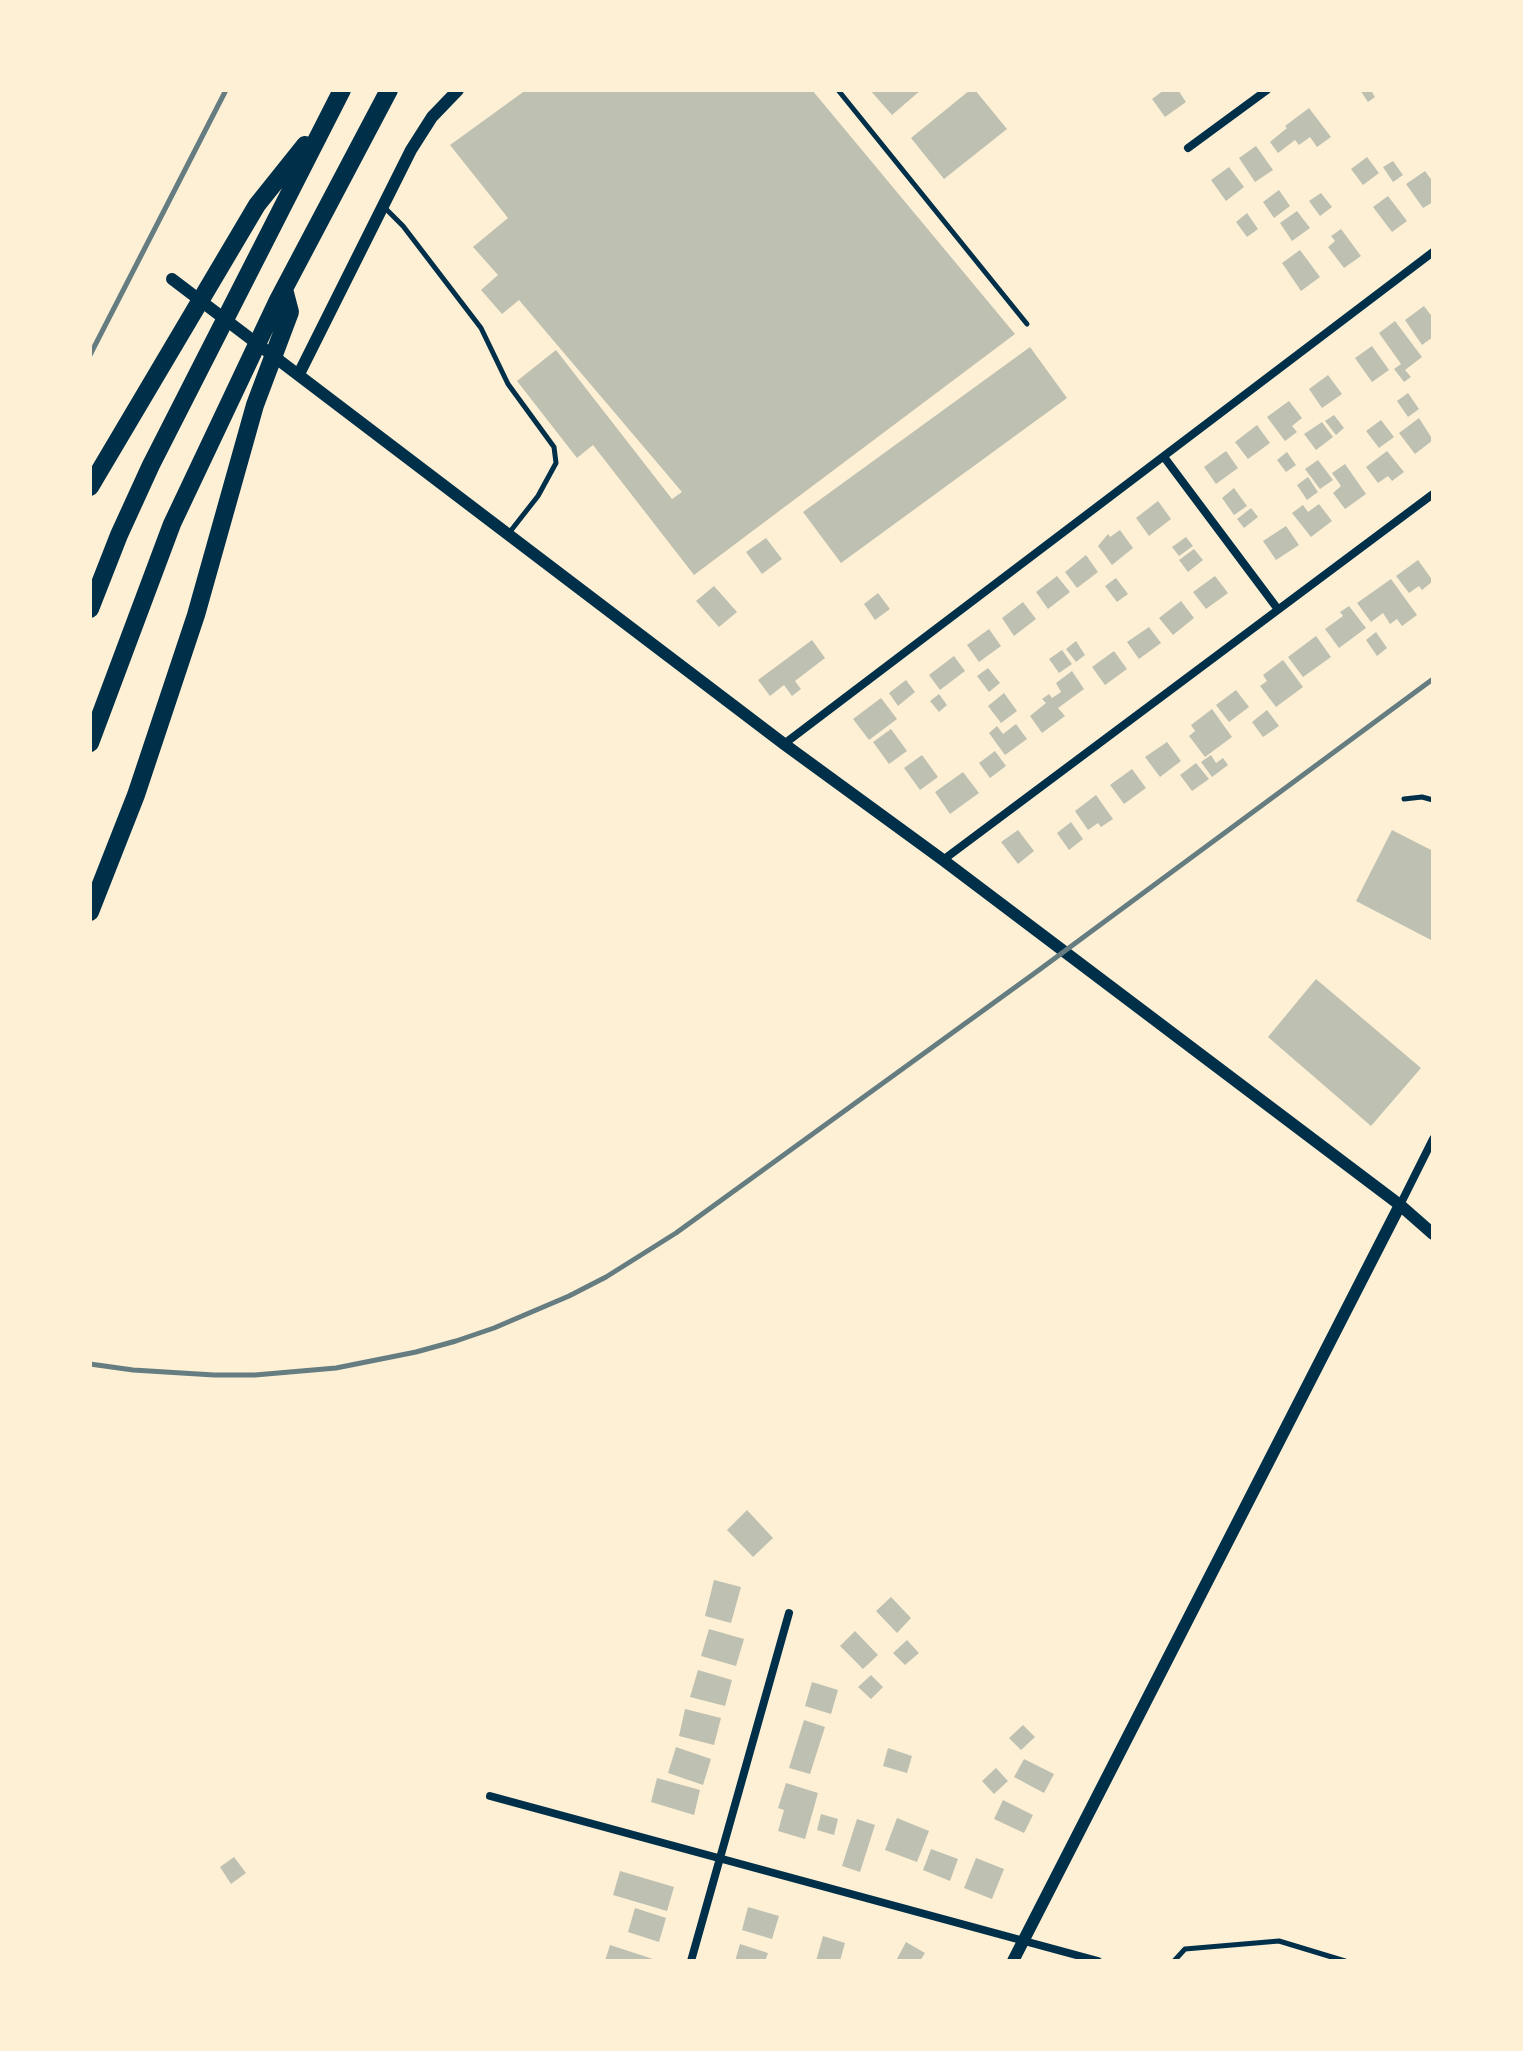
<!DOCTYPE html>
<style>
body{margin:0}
#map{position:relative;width:1523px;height:2051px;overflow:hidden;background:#fdf0d5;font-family:"Work Sans",sans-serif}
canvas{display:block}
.frame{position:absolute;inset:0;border:92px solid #fdf0d5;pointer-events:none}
</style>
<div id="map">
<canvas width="1523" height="2051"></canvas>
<div class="frame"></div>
</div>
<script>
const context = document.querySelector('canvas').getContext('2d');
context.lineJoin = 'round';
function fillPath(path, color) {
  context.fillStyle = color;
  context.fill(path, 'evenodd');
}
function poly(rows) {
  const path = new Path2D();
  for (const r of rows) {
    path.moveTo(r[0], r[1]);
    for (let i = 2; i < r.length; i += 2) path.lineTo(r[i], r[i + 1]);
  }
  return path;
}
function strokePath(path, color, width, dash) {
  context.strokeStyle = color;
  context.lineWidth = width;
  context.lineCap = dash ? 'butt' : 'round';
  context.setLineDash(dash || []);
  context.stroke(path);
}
const building = poly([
 [526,90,812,90,1015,334,694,575,593,445,577,458,517,381,556,350,672,499,682,492,519,300,502,314,481,290,498,275,473,247,508,218,450,145],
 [870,90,921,90,892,115],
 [970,90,975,90,1007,129,944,179,911,138],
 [1164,90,1178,90,1186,102,1165,117,1152,99],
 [1360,90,1375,90,1372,92,1375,97,1368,102],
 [1309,108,1331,137,1317,147,1310,137,1299,145,1295,140,1278,153,1270,142,1287,128,1285,126],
 [1256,146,1273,170,1255,182,1239,158],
 [1367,157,1379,173,1363,185,1351,169],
 [1393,161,1403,175,1393,182,1383,167],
 [1229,167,1244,187,1226,201,1211,180],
 [1425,171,1433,182,1433,202,1423,208,1406,184],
 [1279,190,1290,206,1274,218,1263,202],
 [1321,193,1332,207,1320,216,1309,201],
 [1388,196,1407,221,1392,232,1373,207],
 [1297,211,1310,228,1292,241,1280,223],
 [1247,213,1258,229,1247,237,1236,222],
 [1341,229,1361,256,1344,268,1328,247,1335,241,1331,236],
 [1300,250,1320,277,1301,291,1282,263],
 [1424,306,1433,318,1433,337,1422,345,1405,320],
 [1395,321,1422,357,1405,370,1411,377,1404,382,1394,369,1401,364,1379,333],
 [1372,346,1389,370,1372,382,1355,358],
 [1030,347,1067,398,841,563,803,512],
 [1328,375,1342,394,1322,408,1309,389],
 [1408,393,1419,409,1408,417,1397,401],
 [1289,401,1302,418,1292,426,1297,432,1285,441,1267,417],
 [1334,415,1344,428,1336,435,1325,421],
 [1419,418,1433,440,1415,454,1399,433],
 [1381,420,1394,437,1379,448,1366,431],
 [1322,422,1333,437,1316,450,1304,434],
 [1257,425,1270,443,1248,459,1235,442],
 [1226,451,1238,468,1216,484,1204,467],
 [1387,451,1404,472,1392,481,1388,476,1378,483,1366,467],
 [1287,452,1296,465,1286,472,1277,460],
 [1318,460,1333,480,1320,489,1305,469],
 [1345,464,1366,494,1345,509,1333,493,1341,486,1332,473],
 [1308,477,1318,492,1307,500,1297,485],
 [1234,488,1247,506,1234,515,1222,498],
 [1158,501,1171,519,1149,536,1136,518],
 [1319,504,1332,521,1311,537,1292,513,1303,505,1308,512],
 [1251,508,1258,517,1244,528,1237,519],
 [1286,526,1299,545,1276,560,1263,541],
 [1120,530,1133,548,1112,565,1098,546,1108,534,1110,537],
 [1186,537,1193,546,1179,556,1172,547],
 [766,538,782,559,762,574,746,552],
 [1194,549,1203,560,1188,572,1179,560],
 [1086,555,1098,572,1077,588,1065,572],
 [1418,560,1433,581,1422,590,1419,586,1409,593,1396,576],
 [1057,576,1070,592,1048,609,1036,592],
 [1215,576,1228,593,1206,609,1193,592],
 [1116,578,1128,594,1117,602,1105,586],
 [1391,579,1417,615,1402,626,1397,619,1390,624,1383,613,1371,622,1357,603],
 [714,586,737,612,719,627,696,601],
 [878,593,890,609,875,620,864,604],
 [1181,601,1194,618,1173,635,1159,618],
 [1023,602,1036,619,1014,636,1002,618],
 [1349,606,1366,628,1339,648,1325,629,1343,616,1340,612],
 [1149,627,1161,643,1139,659,1127,642],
 [989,629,1001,646,979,662,967,645],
 [1376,632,1387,648,1377,656,1366,640],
 [1316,636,1331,657,1303,677,1288,657],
 [812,640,825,658,795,681,801,689,792,696,784,685,770,696,758,680],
 [1076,641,1085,655,1076,662,1066,649],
 [1062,650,1072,664,1059,673,1049,659],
 [1114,651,1127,669,1105,685,1092,667],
 [954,656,965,671,940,690,929,675],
 [1283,660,1303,687,1276,707,1260,686,1267,681,1263,675],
 [988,668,1000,683,989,692,977,676],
 [1072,671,1084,689,1058,708,1065,716,1042,733,1030,716,1046,703,1042,699,1049,694,1052,698,1061,692,1056,683],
 [906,680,915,692,898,706,889,693],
 [1236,690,1249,707,1229,722,1216,705],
 [1004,693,1017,711,1001,723,988,706],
 [939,694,947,705,939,712,930,701],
 [881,698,897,719,869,740,853,719],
 [1212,709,1232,737,1205,757,1189,736,1195,731,1191,725],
 [1267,710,1279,726,1263,737,1252,722],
 [1016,724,1027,739,1005,755,989,733,997,726,1003,734],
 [891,729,907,751,889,764,873,742],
 [1167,742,1181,761,1160,777,1145,757],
 [995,751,1006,766,990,778,979,763],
 [922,755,938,777,920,790,904,768],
 [1211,755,1216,763,1223,758,1228,765,1212,777,1201,762],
 [1196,763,1209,779,1192,791,1180,775],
 [1132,769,1146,788,1124,804,1110,785],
 [963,772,979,793,950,814,935,792],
 [1096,795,1113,819,1101,827,1098,823,1088,830,1075,811],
 [1071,822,1083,839,1069,850,1057,833],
 [1018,830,1034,851,1018,864,1001,842],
 [1392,830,1433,851,1433,941,1356,901],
 [1316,979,1421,1068,1371,1126,1268,1037],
 [747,1510,773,1538,753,1557,727,1530],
 [714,1580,741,1587,731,1623,705,1616],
 [891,1597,911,1618,897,1633,876,1611],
 [709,1629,744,1639,736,1666,701,1656],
 [855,1631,878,1655,863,1669,840,1646],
 [907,1640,919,1653,905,1665,893,1653],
 [698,1670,732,1680,725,1706,690,1697],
 [871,1675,883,1687,871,1699,858,1687],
 [812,1682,838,1690,831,1714,805,1706],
 [685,1709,721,1718,714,1745,679,1736],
 [804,1720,825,1727,810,1774,789,1768],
 [1023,1725,1035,1737,1021,1750,1009,1738],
 [676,1747,711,1759,703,1785,668,1773],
 [888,1748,912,1756,907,1773,883,1766],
 [1024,1759,1054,1774,1044,1793,1014,1777],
 [996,1768,1008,1781,994,1794,982,1781],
 [657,1778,700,1790,694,1815,651,1802],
 [786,1783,818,1793,805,1839,778,1831,784,1810,778,1808],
 [1003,1800,1033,1815,1024,1833,994,1819],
 [821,1814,838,1819,834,1835,817,1830],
 [897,1818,929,1831,917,1862,885,1850],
 [857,1819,875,1825,860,1872,842,1866],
 [931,1849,958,1859,950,1881,923,1870],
 [234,1857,246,1873,231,1884,220,1867],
 [976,1858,1004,1869,992,1899,964,1888],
 [620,1871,674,1887,667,1911,613,1895],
 [748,1907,779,1916,772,1939,742,1930],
 [635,1908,666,1918,659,1942,628,1932],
 [823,1936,845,1943,840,1961,816,1961],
 [906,1942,925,1953,920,1961,897,1959],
 [740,1944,768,1953,765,1961,735,1961],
 [610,1945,653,1959,653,1961,605,1961]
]);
const service = poly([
 [838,90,1027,324],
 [383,206,403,226,481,328,508,384,554,447,556,463,538,496,509,533],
 [1404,799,1422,797,1433,800],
 [1174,1961,1185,1949,1279,1941,1345,1961]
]);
const minor = poly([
 [1188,148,1267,90],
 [1164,457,1277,608],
 [784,744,1433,252],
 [943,860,1433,494],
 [1400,1205,1433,1139],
 [490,1796,1098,1961],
 [691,1961,789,1613]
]);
const tertiary = poly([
 [172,279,784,744,943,860,1400,1205,1433,1234],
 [299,374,411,150,432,117,458,90],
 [1013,1961,1400,1205]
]);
const motorway = poly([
 [90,487,257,205,305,145],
 [90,609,119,535,151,465,342,90],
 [90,743,172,524,277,302,389,90],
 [90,912,136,795,196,615,255,405,290,312,284,289]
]);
const rail = poly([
 [90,355,226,90],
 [90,1364,133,1370,214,1375,255,1375,336,1368,416,1352,456,1341,494,1328,569,1296,606,1277,676,1233,1039,970,1433,679]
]);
fillPath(building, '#bec0b2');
strokePath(service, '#003049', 5);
strokePath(minor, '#003049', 8);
strokePath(tertiary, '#003049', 12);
strokePath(motorway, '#003049', 18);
strokePath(rail, '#657d81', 5);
</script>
